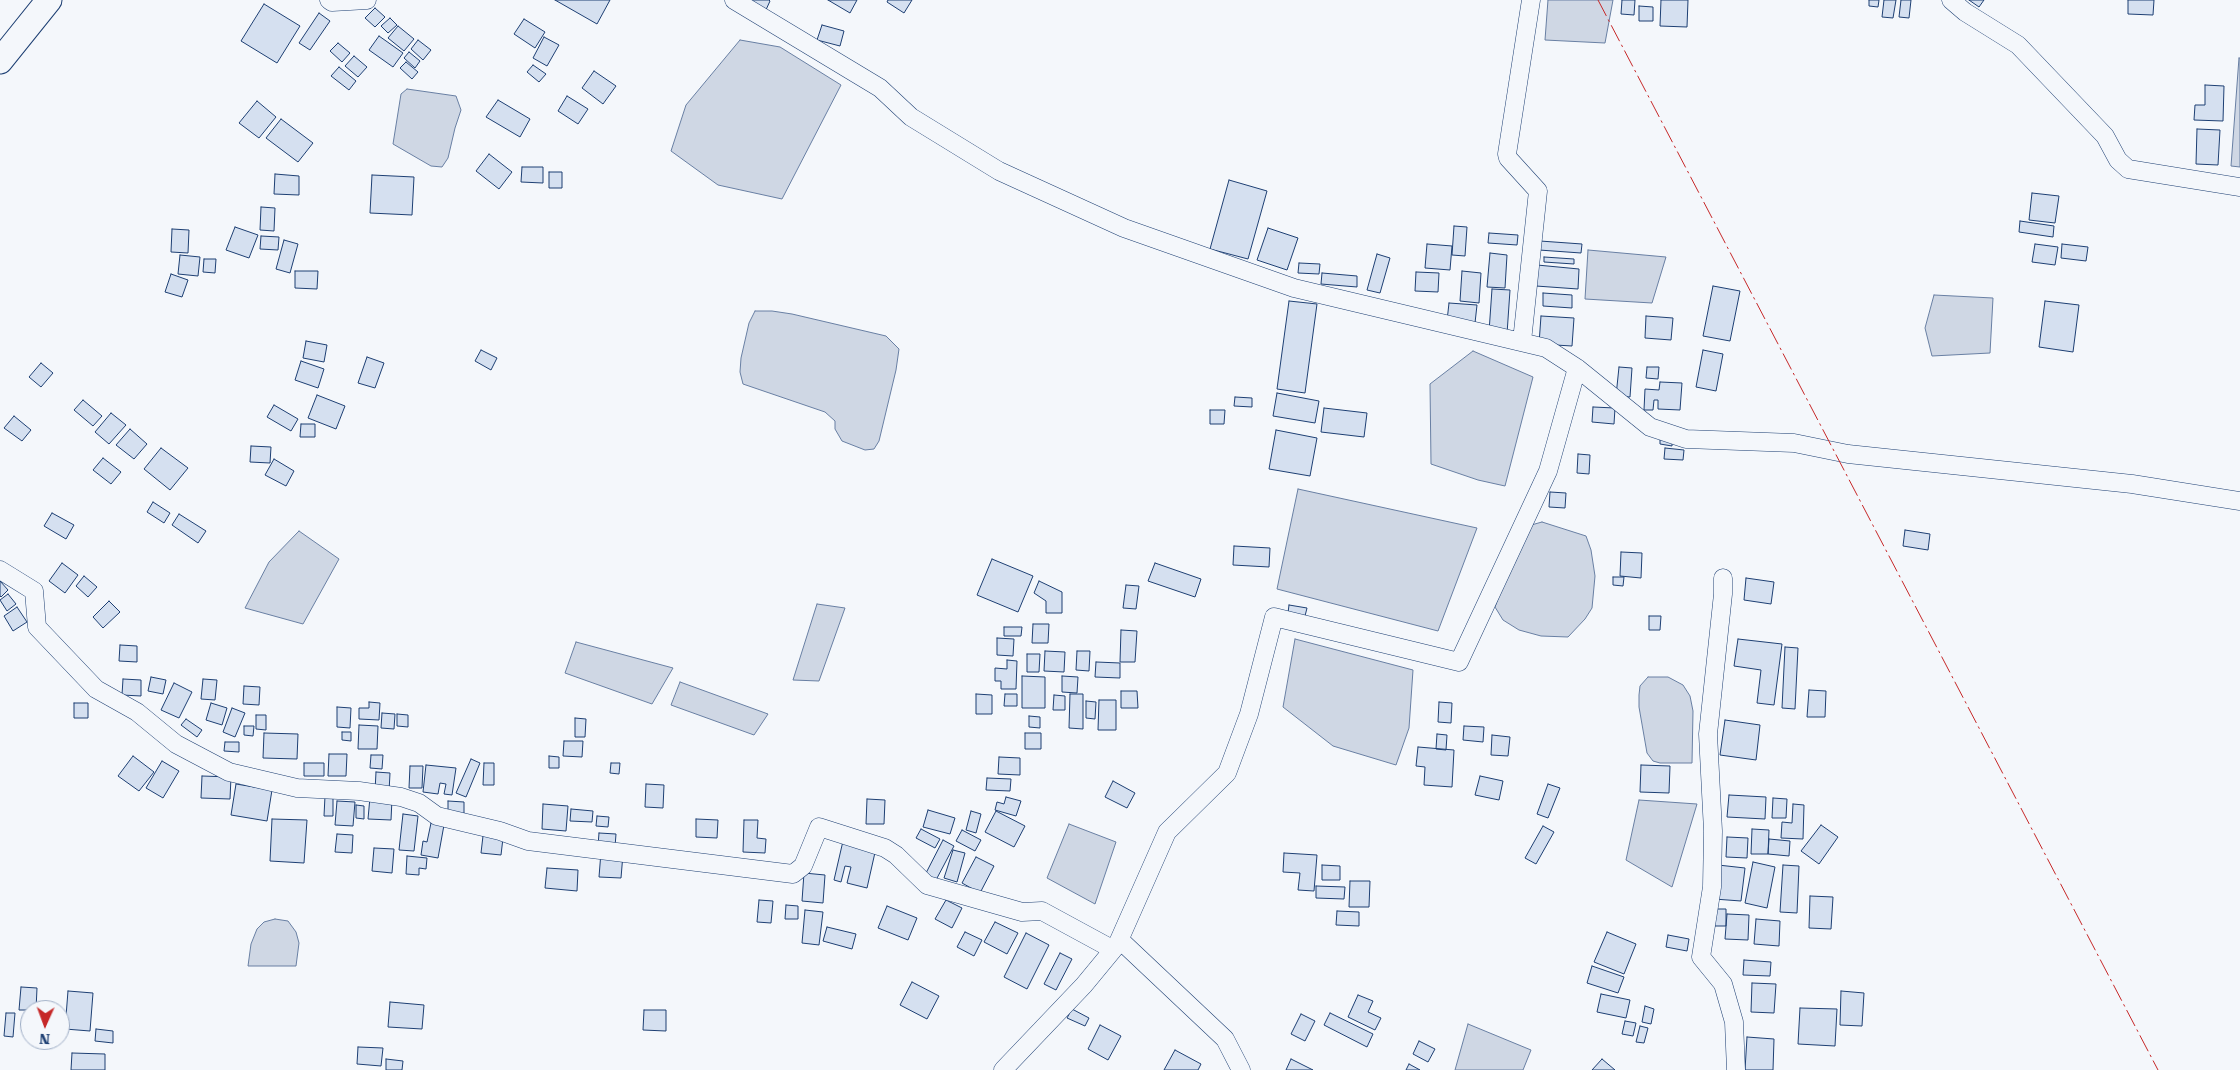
<!DOCTYPE html>
<style>
body{margin:0}
#map{position:relative;width:2240px;height:1070px;overflow:hidden;background:#f4f7fb;font-family:"Roboto Serif",serif}
canvas{display:block}
.north{position:absolute;left:20px;top:1000px;width:50px;height:50px;box-sizing:border-box;background:#f4f7fb;border:1px solid #9eadc5;border-radius:50%;rotate:182deg;font-size:14px;font-weight:700;line-height:20px;text-align:center;color:#1d3f73}
.north::after{content:'';display:block;margin:auto;width:18px;height:22px;background:#c62828;clip-path:polygon(50% 0,100% 100%,50% 72%,0 100%)}
</style>
<div id="map">
<canvas width="2240" height="1070"></canvas>
<div class="north">N</div>
</div>
<script>
const context = document.querySelector('canvas').getContext('2d');
context.lineJoin = 'round';
function fillPath(path, color) {
  context.fillStyle = color;
  context.fill(path, 'evenodd');
}
function poly(rows) {
  const path = new Path2D();
  for (const r of rows) {
    path.moveTo(r[0], r[1]);
    for (let i = 2; i < r.length; i += 2) path.lineTo(r[i], r[i + 1]);
  }
  return path;
}
function strokePath(path, color, width, dash) {
  context.strokeStyle = color;
  context.lineWidth = width;
  context.lineCap = dash ? 'butt' : 'round';
  context.setLineDash(dash || []);
  context.stroke(path);
}
const water = poly([
 [1548,0,1613,0,1605,43,1545,40,1548,0],
 [740,40,780,47,841,85,782,199,718,185,671,151,686,105,740,40],
 [2239,58,2240,58,2240,167,2231,166,2239,58],
 [407,89,456,96,461,110,455,128,448,158,442,167,431,166,393,144,401,94,407,89],
 [1588,250,1666,257,1652,303,1585,299,1588,250],
 [1934,295,1993,298,1990,353,1932,356,1925,328,1934,295],
 [755,311,772,311,792,314,886,336,899,349,896,370,879,441,874,449,865,450,842,441,835,429,835,421,825,412,743,384,740,372,741,358,749,323,755,311],
 [1473,351,1533,377,1505,486,1478,480,1431,464,1430,384,1473,351],
 [1298,489,1477,528,1438,631,1277,589,1298,489],
 [1542,522,1586,536,1591,550,1595,576,1592,608,1585,619,1568,637,1541,636,1519,630,1503,620,1495,607,1524,527,1542,522],
 [299,531,339,559,303,624,245,608,269,562,299,531],
 [817,604,845,608,819,681,793,680,817,604],
 [1295,639,1413,670,1409,728,1396,765,1333,746,1283,707,1295,639],
 [576,642,673,668,652,704,565,673,576,642],
 [1648,677,1668,677,1683,685,1690,696,1693,711,1692,763,1660,763,1653,761,1647,753,1639,707,1639,695,1640,686,1648,677],
 [680,682,768,714,754,735,671,705,680,682],
 [1639,800,1697,804,1672,887,1626,860,1639,800],
 [1069,824,1116,842,1095,904,1047,878,1069,824],
 [275,919,288,921,296,932,299,943,296,966,248,966,251,944,257,929,264,922,275,919],
 [1468,1024,1531,1050,1523,1070,1455,1070,1468,1024]
]);
const building = poly([
 [555,0,610,0,597,24,555,0],
 [749,0,769,0,770,1,765,12,749,0],
 [828,0,857,0,850,13,828,0],
 [888,0,912,0,904,13,887,2,888,0],
 [1622,0,1635,0,1634,15,1621,14,1622,0],
 [1661,0,1688,0,1687,27,1660,26,1661,0],
 [1869,0,1879,0,1878,7,1869,6,1869,0],
 [1884,0,1896,0,1893,18,1882,17,1884,0],
 [1901,0,1911,0,1909,18,1899,17,1901,0],
 [1969,0,1984,0,1979,7,1969,0],
 [2128,0,2154,0,2153,15,2128,14,2128,0],
 [264,4,300,26,277,63,241,41,264,4],
 [1639,6,1653,7,1653,21,1639,21,1639,6],
 [375,8,385,17,375,27,365,18,375,8],
 [319,13,330,21,310,50,299,43,319,13],
 [390,18,397,25,388,33,381,26,390,18],
 [524,19,545,32,535,48,514,34,524,19],
 [822,25,844,31,840,46,817,40,822,25],
 [398,26,414,39,404,51,388,38,398,26],
 [379,36,403,53,393,67,369,50,379,36],
 [544,37,559,45,547,66,533,58,544,37],
 [418,40,431,50,423,60,411,49,418,40],
 [338,43,350,53,342,62,330,51,338,43],
 [409,52,420,61,415,68,404,58,409,52],
 [354,56,367,67,358,77,345,66,354,56],
 [406,62,418,72,412,79,400,68,406,62],
 [533,65,546,74,539,82,527,72,533,65],
 [339,67,356,81,349,90,331,76,339,67],
 [594,71,616,86,603,104,582,88,594,71],
 [2205,85,2224,86,2223,121,2194,120,2195,105,2205,105,2205,85],
 [567,96,588,109,578,124,558,111,567,96],
 [498,100,530,119,520,137,486,117,498,100],
 [257,101,276,117,259,138,239,123,257,101],
 [281,119,313,143,298,162,266,138,281,119],
 [2197,129,2220,130,2218,165,2196,164,2197,129],
 [489,154,512,172,499,189,476,171,489,154],
 [522,167,543,167,543,183,521,182,522,167],
 [549,172,562,172,562,188,549,188,549,172],
 [275,174,299,176,299,195,274,194,275,174],
 [372,175,414,177,412,215,370,213,372,175],
 [1229,180,1267,191,1248,259,1210,249,1229,180],
 [2032,193,2059,196,2055,223,2029,220,2032,193],
 [261,207,275,208,274,231,260,230,261,207],
 [2020,221,2054,226,2053,237,2019,232,2020,221],
 [1454,226,1467,227,1465,256,1452,255,1454,226],
 [235,227,258,235,249,258,226,250,235,227],
 [1268,228,1298,238,1287,270,1257,260,1268,228],
 [172,229,189,230,188,253,171,252,172,229],
 [1489,233,1518,235,1517,245,1488,243,1489,233],
 [261,236,279,237,278,250,260,249,261,236],
 [284,240,298,244,290,273,276,269,284,240],
 [1540,241,1582,244,1581,253,1539,250,1540,241],
 [1427,244,1452,246,1450,270,1425,268,1427,244],
 [2035,244,2058,247,2055,265,2032,262,2035,244],
 [2062,244,2088,247,2086,261,2061,258,2062,244],
 [1490,253,1507,255,1505,288,1487,287,1490,253],
 [1377,254,1390,258,1380,293,1367,290,1377,254],
 [180,255,200,257,198,276,178,274,180,255],
 [1544,257,1574,259,1574,264,1544,262,1544,257],
 [204,259,216,259,215,273,203,272,204,259],
 [1299,263,1320,264,1319,274,1298,273,1299,263],
 [1537,265,1579,269,1578,289,1536,286,1537,265],
 [295,271,318,271,317,289,295,288,295,271],
 [1462,271,1481,273,1479,303,1460,301,1462,271],
 [1416,272,1439,273,1438,292,1415,291,1416,272],
 [1322,273,1357,276,1357,287,1321,284,1322,273],
 [171,274,188,280,182,297,165,292,171,274],
 [1713,286,1740,291,1730,341,1703,336,1713,286],
 [1492,289,1510,290,1507,334,1489,332,1492,289],
 [1543,293,1572,295,1572,308,1543,306,1543,293],
 [1289,301,1317,304,1305,393,1277,389,1289,301],
 [2045,301,2079,305,2073,352,2039,347,2045,301],
 [1449,303,1477,305,1475,323,1447,321,1449,303],
 [1541,316,1574,318,1572,346,1539,344,1541,316],
 [1646,316,1673,318,1671,340,1645,338,1646,316],
 [306,341,327,345,324,362,303,358,306,341],
 [481,350,497,358,491,370,475,361,481,350],
 [1703,350,1723,354,1716,391,1696,387,1703,350],
 [367,357,384,363,375,388,358,383,367,357],
 [301,361,324,369,318,388,295,380,301,361],
 [41,363,53,373,41,387,29,377,41,363],
 [1619,367,1632,368,1630,397,1616,396,1619,367],
 [1647,367,1659,367,1658,379,1646,378,1647,367],
 [1660,382,1682,383,1680,410,1658,409,1658,400,1654,400,1653,410,1644,410,1645,389,1659,390,1660,382],
 [1277,393,1319,401,1315,423,1273,416,1277,393],
 [317,395,345,406,336,429,308,418,317,395],
 [1235,397,1252,398,1252,407,1234,406,1235,397],
 [83,400,102,416,93,426,74,410,83,400],
 [274,405,298,419,291,431,267,417,274,405],
 [1593,407,1615,408,1614,424,1592,422,1593,407],
 [1324,408,1367,413,1364,437,1321,432,1324,408],
 [1210,410,1225,410,1224,424,1210,424,1210,410],
 [111,413,126,425,109,444,95,432,111,413],
 [14,416,31,430,22,441,4,428,14,416],
 [301,424,315,424,315,437,300,437,301,424],
 [130,429,147,444,134,459,116,445,130,429],
 [1276,430,1317,438,1310,476,1269,469,1276,430],
 [1660,438,1672,438,1672,446,1660,444,1660,438],
 [251,446,271,447,270,463,250,462,251,446],
 [161,448,188,468,170,490,144,469,161,448],
 [1665,448,1684,450,1683,460,1664,459,1665,448],
 [1578,454,1590,455,1589,474,1577,473,1578,454],
 [103,458,121,472,111,484,93,470,103,458],
 [274,459,294,471,286,486,265,475,274,459],
 [1550,492,1566,493,1565,508,1549,507,1550,492],
 [153,502,170,513,164,523,147,512,153,502],
 [52,513,74,525,66,539,44,526,52,513],
 [179,514,206,531,198,543,172,525,179,514],
 [1905,530,1930,534,1928,550,1903,546,1905,530],
 [1234,546,1270,548,1269,567,1233,565,1234,546],
 [1621,552,1642,553,1641,578,1620,576,1621,552],
 [992,559,1033,576,1018,612,977,595,992,559],
 [62,563,78,575,65,593,49,581,62,563],
 [1155,563,1201,579,1195,597,1148,581,1155,563],
 [84,576,97,587,88,597,76,586,84,576],
 [1613,577,1624,577,1623,586,1613,585,1613,577],
 [1746,578,1774,582,1771,604,1744,600,1746,578],
 [0,581,8,590,1,597,0,596,0,581],
 [1039,581,1062,592,1062,613,1046,613,1046,601,1034,593,1039,581],
 [1126,585,1139,586,1136,609,1123,608,1126,585],
 [8,594,16,604,7,611,0,600,8,594],
 [109,601,120,612,103,628,93,617,109,601],
 [1289,605,1307,608,1305,616,1288,613,1289,605],
 [17,607,27,622,13,631,4,616,17,607],
 [1649,616,1661,616,1660,630,1649,630,1649,616],
 [1033,624,1049,624,1048,643,1032,643,1033,624],
 [1004,627,1022,627,1021,636,1004,636,1004,627],
 [1121,630,1137,631,1135,662,1120,662,1121,630],
 [997,638,1014,639,1013,656,997,655,997,638],
 [1738,639,1782,644,1774,705,1757,703,1761,670,1734,666,1738,639],
 [120,645,137,646,137,662,119,661,120,645],
 [1785,647,1798,648,1795,709,1782,708,1785,647],
 [1045,651,1065,652,1064,672,1044,671,1045,651],
 [1077,651,1090,651,1089,671,1076,670,1077,651],
 [1027,654,1040,654,1039,672,1027,672,1027,654],
 [1007,660,1017,661,1016,689,1001,689,1001,681,995,681,995,668,1007,669,1007,660],
 [1096,662,1120,663,1120,678,1095,677,1096,662],
 [1022,676,1045,677,1045,708,1022,708,1022,676],
 [1062,676,1078,677,1077,693,1062,692,1062,676],
 [151,677,166,680,163,694,148,691,151,677],
 [123,679,141,680,141,696,122,695,123,679],
 [203,679,217,680,215,700,201,699,203,679],
 [174,683,192,692,179,718,161,710,174,683],
 [244,686,260,687,259,705,243,704,244,686],
 [1809,690,1826,691,1825,717,1807,717,1809,690],
 [1121,691,1137,691,1138,708,1121,708,1121,691],
 [976,694,992,695,992,714,976,714,976,694],
 [1005,694,1017,694,1017,706,1004,706,1005,694],
 [1070,694,1083,694,1083,729,1069,728,1070,694],
 [1054,695,1065,696,1065,710,1053,710,1054,695],
 [1099,700,1116,700,1116,730,1098,730,1099,700],
 [1086,701,1096,702,1095,719,1086,718,1086,701],
 [369,702,380,703,379,720,359,719,359,708,369,708,369,702],
 [1439,702,1452,703,1451,723,1438,722,1439,702],
 [74,703,88,703,88,718,74,718,74,703],
 [211,703,227,708,222,725,206,720,211,703],
 [337,707,351,708,350,728,337,727,337,707],
 [232,708,245,713,235,737,223,732,232,708],
 [382,713,395,714,394,729,381,728,382,713],
 [397,714,408,715,408,727,397,726,397,714],
 [256,715,266,715,266,730,256,729,256,715],
 [1029,716,1040,717,1040,728,1029,727,1029,716],
 [575,718,586,719,585,737,575,737,575,718],
 [186,719,202,730,197,737,181,725,186,719],
 [1725,720,1760,725,1756,760,1720,755,1725,720],
 [359,725,378,726,377,749,358,749,359,725],
 [244,726,254,726,253,736,244,735,244,726],
 [1464,726,1484,727,1483,742,1463,740,1464,726],
 [342,732,351,732,351,741,342,740,342,732],
 [264,733,298,734,297,759,263,758,264,733],
 [1025,733,1041,733,1041,749,1025,749,1025,733],
 [1437,734,1447,735,1446,750,1436,749,1437,734],
 [1492,735,1510,737,1508,756,1491,755,1492,735],
 [564,741,583,741,582,757,563,756,564,741],
 [225,742,239,742,239,752,224,751,225,742],
 [1418,747,1454,750,1452,787,1424,785,1425,767,1416,766,1418,747],
 [329,754,347,754,346,776,328,776,329,754],
 [371,755,383,755,382,769,370,768,371,755],
 [133,756,154,772,139,791,118,776,133,756],
 [549,756,559,757,559,768,549,768,549,756],
 [999,757,1020,758,1020,775,998,774,999,757],
 [471,759,480,763,466,797,456,793,471,759],
 [162,761,179,771,163,798,146,788,162,761],
 [304,763,324,763,324,776,304,776,304,763],
 [484,763,494,763,494,785,483,785,484,763],
 [611,763,620,763,619,774,610,773,611,763],
 [426,765,456,768,452,795,444,794,446,784,440,783,438,794,423,792,426,765],
 [1641,765,1670,766,1669,793,1640,792,1641,765],
 [410,766,423,766,422,788,409,788,410,766],
 [376,772,390,773,389,792,375,791,376,772],
 [202,776,231,777,230,799,201,798,202,776],
 [1480,776,1503,781,1499,800,1475,795,1480,776],
 [987,778,1011,779,1010,791,986,790,987,778],
 [1113,781,1135,793,1127,808,1105,797,1113,781],
 [236,784,272,790,267,821,231,815,236,784],
 [646,784,664,785,663,808,645,807,646,784],
 [1548,784,1560,788,1548,818,1537,814,1548,784],
 [1729,795,1766,797,1765,819,1727,817,1729,795],
 [325,796,333,796,333,816,324,816,325,796],
 [370,797,392,799,391,820,368,819,370,797],
 [1006,797,1021,801,1016,816,995,810,997,802,1004,804,1006,797],
 [1773,798,1787,799,1786,818,1772,818,1773,798],
 [867,799,885,800,884,824,866,824,867,799],
 [337,801,355,802,353,826,335,825,337,801],
 [448,801,464,802,464,814,448,813,448,801],
 [543,804,568,806,566,831,542,829,543,804],
 [1793,804,1804,805,1803,839,1781,838,1782,822,1792,823,1793,804],
 [356,805,364,806,364,819,356,818,356,805],
 [571,809,593,811,592,822,570,821,571,809],
 [928,810,955,818,950,834,923,827,928,810],
 [971,811,981,814,976,833,966,830,971,811],
 [996,811,1025,826,1014,847,985,832,996,811],
 [403,814,418,816,414,851,399,850,403,814],
 [597,816,609,817,608,827,596,826,597,816],
 [272,819,307,820,304,863,270,861,272,819],
 [696,819,718,820,717,838,696,837,696,819],
 [744,820,758,820,757,838,766,839,765,853,743,852,744,820],
 [431,823,444,825,438,858,421,855,423,841,427,842,431,823],
 [1821,825,1838,837,1819,864,1801,851,1821,825],
 [1543,826,1554,832,1536,864,1525,858,1543,826],
 [921,829,940,839,935,848,916,838,921,829],
 [1752,829,1769,830,1768,854,1751,854,1752,829],
 [962,830,981,840,975,851,956,841,962,830],
 [599,833,616,834,615,847,598,846,599,833],
 [337,834,353,835,352,853,335,852,337,834],
 [483,836,503,838,501,855,481,853,483,836],
 [1727,837,1748,838,1747,858,1726,857,1727,837],
 [1769,839,1790,841,1789,856,1768,854,1769,839],
 [943,840,954,846,936,880,925,875,943,840],
 [843,841,876,848,867,888,847,883,851,867,845,866,841,882,834,880,843,841],
 [374,848,394,849,392,873,372,871,374,848],
 [953,850,965,853,957,882,944,878,953,850],
 [601,852,623,854,621,878,599,877,601,852],
 [1284,853,1317,855,1314,891,1298,890,1300,873,1283,872,1284,853],
 [407,856,427,858,426,869,419,868,419,875,406,874,407,856],
 [976,857,994,866,980,893,962,883,976,857],
 [1753,862,1775,867,1767,908,1745,903,1753,862],
 [1322,865,1340,866,1340,880,1322,880,1322,865],
 [1718,865,1745,868,1741,901,1714,899,1718,865],
 [1783,865,1799,866,1797,913,1780,912,1783,865],
 [547,868,578,870,577,891,545,888,547,868],
 [804,873,825,875,823,903,802,901,804,873],
 [1350,881,1370,881,1369,907,1349,907,1350,881],
 [1316,886,1345,887,1344,899,1316,898,1316,886],
 [1810,896,1833,897,1831,929,1809,928,1810,896],
 [759,900,773,901,771,923,757,922,759,900],
 [946,900,962,908,952,928,935,919,946,900],
 [786,905,798,906,798,919,785,919,786,905],
 [887,906,917,918,908,940,878,928,887,906],
 [1709,909,1726,909,1726,926,1709,926,1709,909],
 [805,910,823,912,819,945,802,943,805,910],
 [1337,911,1359,912,1359,926,1336,925,1337,911],
 [1727,914,1749,915,1748,940,1725,939,1727,914],
 [1756,919,1780,921,1779,946,1754,944,1756,919],
 [995,922,1018,933,1007,954,984,942,995,922],
 [827,927,856,934,852,949,823,941,827,927],
 [965,932,982,940,974,956,957,947,965,932],
 [1607,932,1636,944,1624,974,1594,962,1607,932],
 [1026,933,1049,945,1027,989,1004,977,1026,933],
 [1668,935,1689,939,1687,951,1666,947,1668,935],
 [1060,953,1072,959,1056,990,1044,984,1060,953],
 [1744,960,1771,962,1770,976,1743,975,1744,960],
 [1592,966,1624,977,1618,993,1587,983,1592,966],
 [912,982,939,996,927,1019,900,1005,912,982],
 [1752,983,1776,984,1774,1013,1751,1012,1752,983],
 [21,987,37,988,36,1010,19,1010,21,987],
 [68,991,93,993,90,1031,65,1029,68,991],
 [1841,991,1864,993,1862,1026,1840,1025,1841,991],
 [1601,994,1630,1000,1626,1018,1597,1012,1601,994],
 [1358,995,1373,1001,1368,1012,1381,1018,1375,1030,1348,1017,1358,995],
 [390,1002,424,1005,422,1029,388,1027,390,1002],
 [1645,1006,1654,1009,1651,1024,1642,1022,1645,1006],
 [1800,1008,1837,1009,1835,1046,1798,1044,1800,1008],
 [1072,1009,1089,1018,1085,1026,1067,1018,1072,1009],
 [644,1010,666,1010,666,1031,643,1030,644,1010],
 [6,1013,15,1013,13,1037,4,1036,6,1013],
 [1330,1013,1373,1034,1367,1047,1324,1025,1330,1013],
 [1301,1014,1315,1021,1305,1041,1291,1034,1301,1014],
 [1625,1021,1636,1023,1633,1036,1622,1034,1625,1021],
 [1100,1025,1121,1036,1108,1060,1088,1049,1100,1025],
 [1640,1026,1648,1028,1644,1043,1636,1042,1640,1026],
 [96,1029,113,1031,113,1043,95,1041,96,1029],
 [1747,1037,1774,1039,1773,1070,1745,1070,1747,1037],
 [1419,1041,1435,1049,1428,1062,1413,1054,1419,1041],
 [358,1047,383,1048,381,1066,357,1064,358,1047],
 [1175,1050,1201,1064,1198,1070,1164,1070,1175,1050],
 [72,1053,105,1054,105,1070,71,1070,72,1053],
 [386,1059,403,1061,402,1070,386,1070,386,1059],
 [1291,1059,1313,1070,1286,1070,1291,1059],
 [1602,1059,1615,1070,1592,1070,1602,1059],
 [1409,1064,1420,1070,1406,1070,1409,1064]
]);
const minor = poly([
 [329,0,332,2,367,0],
 [734,0,880,88,911,117,999,171,1124,228,1294,288,1546,348,1577,368,1650,427,1686,439,1794,443,1848,454,2132,484,2240,501],
 [1951,0,1965,12,2018,45,2105,136,2118,160,2128,169,2240,187],
 [1522,341,1538,191,1508,158,1507,154,1531,0],
 [0,570,34,591,37,627,96,689,137,712,176,744,229,772,297,788,359,791,401,797,419,803,437,816,500,831,528,841,793,874,803,866,819,827,885,848,896,855,927,885,1022,912,1042,911,1112,949],
 [1723,578,1723,594,1708,734,1713,831,1712,887,1701,957,1723,984,1734,1022,1736,1070],
 [1120,940,1225,1039,1241,1070],
 [1003,1070,1084,985,1117,945,1167,832,1227,773,1249,714,1274,617,1459,662,1548,471,1577,368]
]);
const secondary = poly([
 [0,61,49,0]
]);
const power = poly([
 [1598,0,2158,1070]
]);
fillPath(water, '#cfd7e4');
strokePath(water, '#687fa3', 1);
fillPath(building, '#d5e0f0');
strokePath(building, '#1d3f73', 1);
strokePath(minor, '#1d3f73', 19);
strokePath(secondary, '#1d3f73', 27);
strokePath(minor, '#f4f7fb', 18);
strokePath(secondary, '#f4f7fb', 25);
strokePath(power, '#c62828', 1, [18, 4, 2.5, 4]);
</script>
